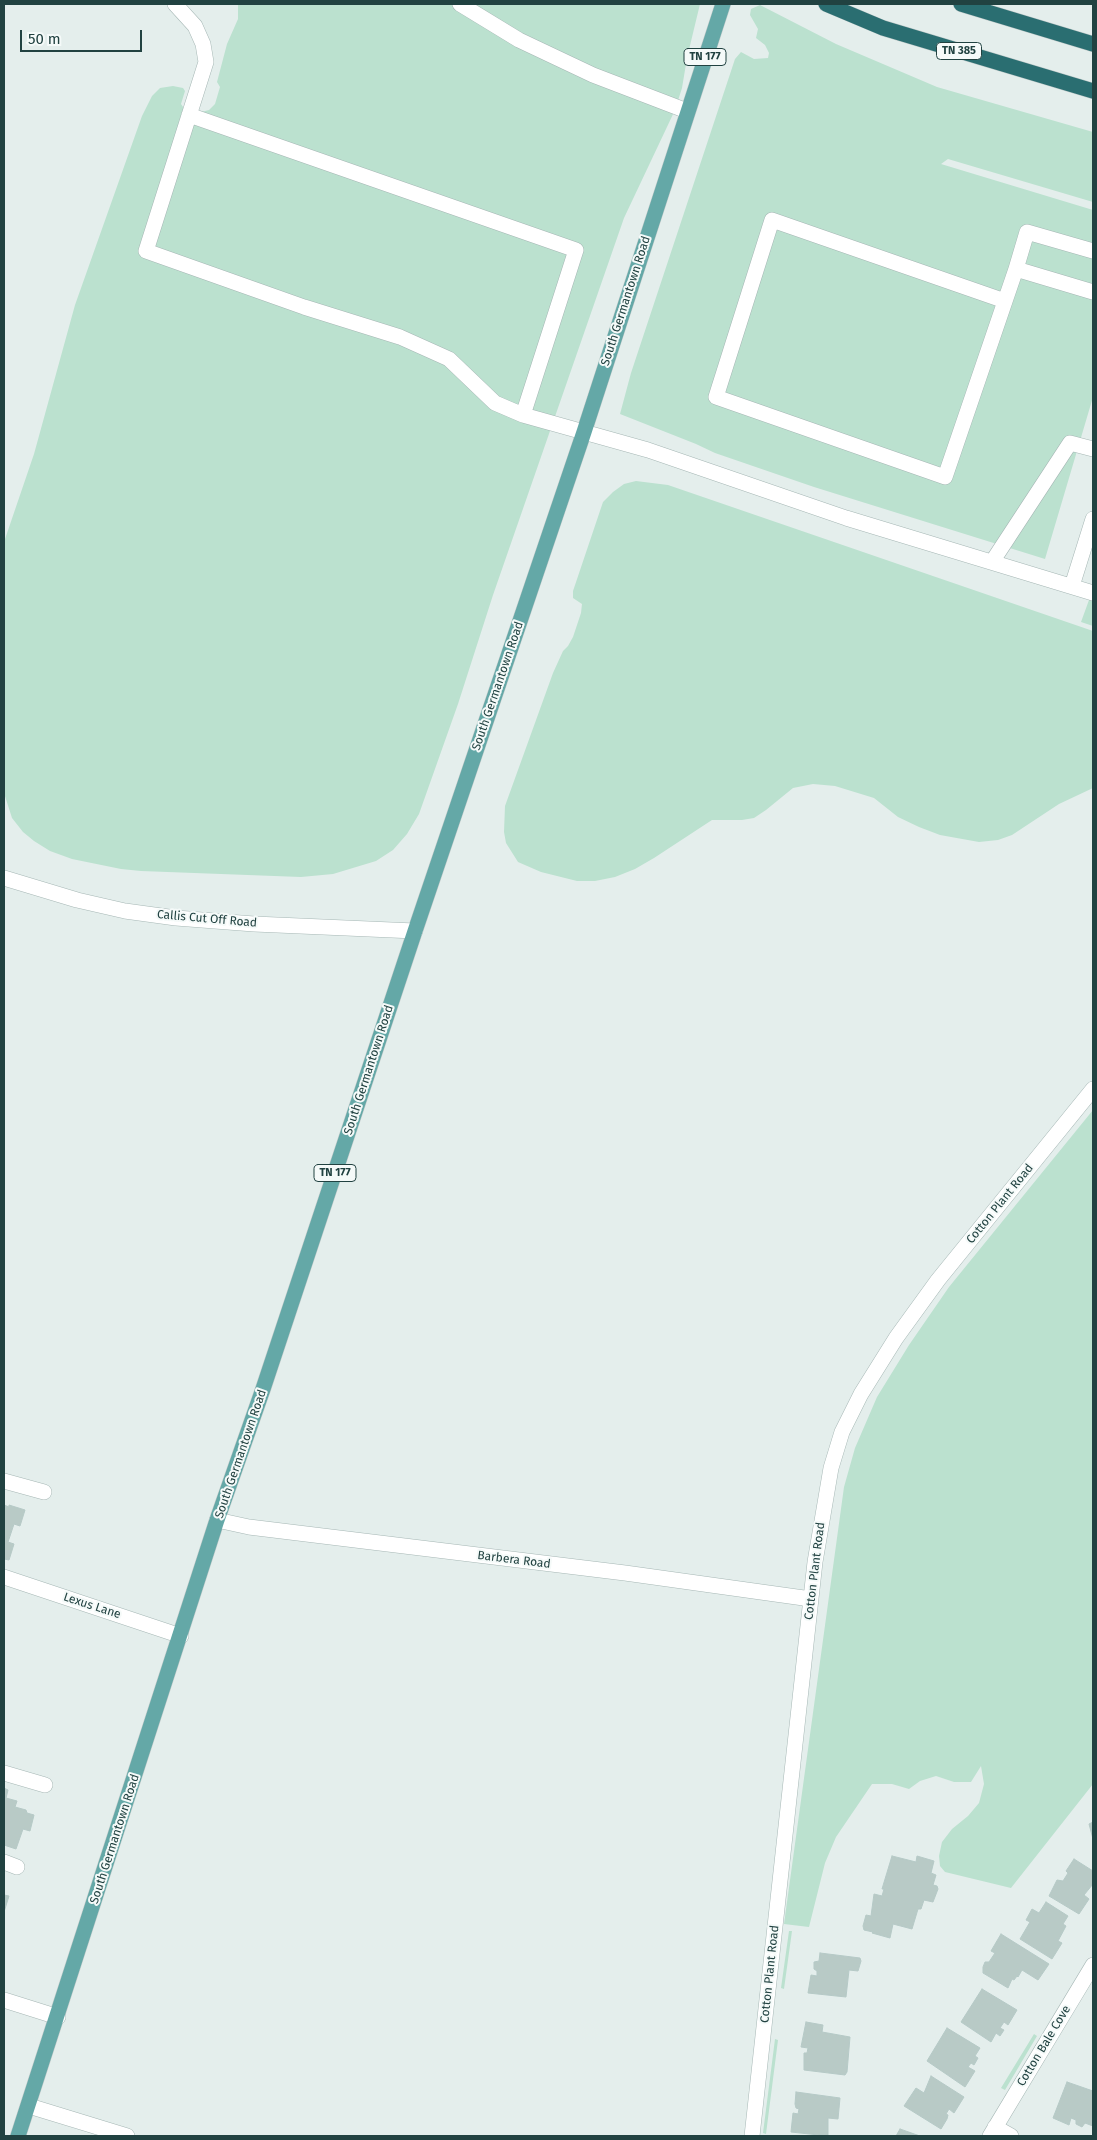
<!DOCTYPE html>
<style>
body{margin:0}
#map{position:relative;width:1097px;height:2140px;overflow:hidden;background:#e4eeec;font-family:"Fira Sans",sans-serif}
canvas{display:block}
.frame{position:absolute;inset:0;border:5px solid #214241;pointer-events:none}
.scale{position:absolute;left:20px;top:30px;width:122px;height:22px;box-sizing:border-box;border:2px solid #214241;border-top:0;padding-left:6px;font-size:15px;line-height:18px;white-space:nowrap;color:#214241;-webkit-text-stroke:4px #f5faf9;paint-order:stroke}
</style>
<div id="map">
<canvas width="1097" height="2140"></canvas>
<div class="frame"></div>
<div class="scale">50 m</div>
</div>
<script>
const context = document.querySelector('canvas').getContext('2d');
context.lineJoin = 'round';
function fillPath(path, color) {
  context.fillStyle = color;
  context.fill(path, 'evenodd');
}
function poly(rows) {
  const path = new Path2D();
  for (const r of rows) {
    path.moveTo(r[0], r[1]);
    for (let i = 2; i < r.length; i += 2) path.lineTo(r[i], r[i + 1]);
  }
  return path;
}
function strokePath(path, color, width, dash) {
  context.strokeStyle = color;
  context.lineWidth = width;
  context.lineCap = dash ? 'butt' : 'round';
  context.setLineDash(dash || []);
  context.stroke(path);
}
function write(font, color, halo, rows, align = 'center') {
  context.font = font + ' "Fira Sans",sans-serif';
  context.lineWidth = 4;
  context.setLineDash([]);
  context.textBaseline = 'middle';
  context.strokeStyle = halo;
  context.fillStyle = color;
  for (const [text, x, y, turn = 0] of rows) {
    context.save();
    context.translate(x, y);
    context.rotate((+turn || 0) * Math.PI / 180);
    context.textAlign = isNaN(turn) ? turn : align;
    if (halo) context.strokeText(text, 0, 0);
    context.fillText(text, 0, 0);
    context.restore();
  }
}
const green = poly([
 [238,4,700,4,687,58,682,88,675,110,624,218,493,595,458,704,419,814,407,834,393,850,376,861,333,874,301,877,141,871,121,869,72,859,50,851,34,841,23,832,12,818,4,793,4,542,34,454,75,305,142,116,152,96,160,88,173,86,183,88,185,91,181,104,185,110,201,112,209,110,215,104,220,87,217,82,227,44,238,19],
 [760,5,836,44,937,87,1093,132,1093,202,948,159,941,164,1093,210,1093,397,1045,559,814,487,715,453,696,444,620,414,631,373,735,59,741,52,754,59,768,58,769,53,765,45,756,38,758,29,750,15,751,9],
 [636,481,668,485,1093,631,1093,788,1059,804,1012,835,998,840,979,842,940,835,919,827,898,817,874,798,835,786,813,784,793,788,766,810,754,818,742,820,712,820,654,858,635,869,615,877,595,881,577,881,541,872,518,862,506,843,504,832,505,806,553,673,563,651,568,646,573,637,581,613,582,604,573,598,573,591,603,502,613,492,624,484],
 [1093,589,1093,626,1081,622],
 [1093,1110,1093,1784,1011,1888,945,1872,940,1866,939,1856,942,1842,952,1829,968,1816,979,1803,984,1784,981,1766,971,1782,954,1782,936,1776,920,1781,909,1789,892,1784,872,1784,836,1837,825,1863,809,1927,784,1924,844,1487,855,1448,877,1397,909,1345,949,1287],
 [789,1931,792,1931,784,1989,781,1988],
 [1034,2034,1037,2036,1005,2090,1001,2088],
 [775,2039,778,2040,766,2134,763,2133]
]);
const building = poly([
 [4,1505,9,1507,9,1505,25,1510,20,1526,14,1524,8,1542,14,1544,9,1560,4,1559,4,1505],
 [4,1788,8,1790,6,1798,17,1801,15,1807,26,1810,27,1813,34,1815,30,1831,23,1829,16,1849,4,1845,4,1788],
 [1093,1822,1093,1839,1089,1824,1093,1822],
 [892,1856,916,1862,917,1856,934,1861,931,1873,936,1875,933,1885,937,1886,938,1889,933,1902,924,1900,921,1909,918,1909,912,1929,893,1924,890,1938,872,1933,873,1932,864,1930,863,1926,866,1915,871,1916,874,1894,882,1896,884,1889,882,1889,892,1856],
 [1074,1859,1093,1871,1093,1884,1084,1895,1089,1899,1079,1914,1049,1896,1057,1880,1063,1881,1068,1873,1066,1871,1074,1859],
 [4,1895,9,1896,4,1912,4,1895],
 [1046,1902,1068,1916,1063,1924,1066,1926,1058,1941,1062,1943,1052,1959,1020,1939,1030,1922,1026,1920,1032,1909,1039,1913,1046,1902],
 [1001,1934,1049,1964,1038,1980,1022,1970,1018,1977,1017,1976,1014,1980,1012,1979,1008,1988,983,1973,983,1967,985,1962,989,1962,995,1953,991,1951,1001,1934],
 [820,1953,860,1958,861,1961,858,1971,849,1970,846,1997,808,1993,811,1975,817,1976,817,1971,814,1969,814,1962,819,1961,820,1953],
 [982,1989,1017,2010,1008,2025,1004,2022,1000,2028,1004,2030,1000,2036,996,2033,991,2042,961,2022,982,1989],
 [806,2022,823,2025,822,2032,850,2037,847,2072,845,2075,804,2070,804,2053,807,2053,808,2048,801,2047,806,2022],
 [947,2028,980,2048,975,2056,978,2058,974,2065,971,2063,968,2067,975,2071,965,2087,927,2061,947,2028],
 [931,2076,964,2097,954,2113,949,2109,946,2114,948,2115,947,2119,941,2129,904,2106,916,2088,924,2093,931,2076],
 [1067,2082,1093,2091,1093,2126,1085,2123,1082,2127,1076,2124,1076,2120,1071,2118,1069,2125,1053,2118,1067,2082],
 [796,2092,840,2098,838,2119,828,2118,828,2136,791,2132,793,2113,798,2114,799,2109,796,2108,795,2104,796,2092],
 [900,2129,920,2136,896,2136,900,2129]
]);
const minor = poly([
 [175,4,195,26,203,44,206,62,146,251,304,307,400,337,449,359,495,403,523,415,648,450,846,518,1093,593],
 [460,4,519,40,593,75,687,111],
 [189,115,576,250,523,415],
 [1093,251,1027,232,1016,269,1093,292],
 [1005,301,772,220,716,397,945,477,1016,269],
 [992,562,1070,443,1093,449],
 [1072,586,1093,519],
 [4,878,77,900,125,911,176,918,254,924,415,931],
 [4,1481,44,1492],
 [217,1520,249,1527,625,1573,811,1599],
 [4,1577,181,1636],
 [4,1773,45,1785],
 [4,1862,17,1867],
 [4,2000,58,2017],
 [29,2106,127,2136],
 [995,2127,1011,2136],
 [752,2136,815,1562,831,1468,842,1432,861,1394,896,1338,938,1280,1093,1089],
 [990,2136,1093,1965]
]);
const major = poly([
 [18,2136,217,1520,263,1389,415,931,584,432,723,4]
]);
const highway = poly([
 [826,4,883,28,1093,91],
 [961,4,1093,44]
]);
const shields = [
 [959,51,45],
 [705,57,42],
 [335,1173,42]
];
const shieldNames = [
 ["TN 385",959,51],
 ["TN 177",705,57],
 ["TN 177",335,1173]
];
const streetNames = [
 ["South Germantown Road",626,301,-72],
 ["South Germantown Road",498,686,-71],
 ["Callis Cut Off Road",207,919,5],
 ["South Germantown Road",369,1070,-72],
 ["Cotton Plant Road",1000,1204,-51],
 ["South Germantown Road",241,1454,-71],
 ["Barbera Road",514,1560,7],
 ["Cotton Plant Road",815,1571,-83],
 ["Lexus Lane",92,1606,18],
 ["South Germantown Road",115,1839,-72],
 ["Cotton Plant Road",770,1974,-84],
 ["Cotton Bale Cove",1044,2046,-59]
];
fillPath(green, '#bbe1cf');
fillPath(building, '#b8cac6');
strokePath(building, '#b5c9c6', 1);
strokePath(minor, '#a6b7b5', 16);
strokePath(major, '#c1caca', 16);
strokePath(highway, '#c1caca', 16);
strokePath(minor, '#fff', 15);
strokePath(major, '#64a8a7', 15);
strokePath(highway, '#2a6e71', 15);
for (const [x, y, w] of shields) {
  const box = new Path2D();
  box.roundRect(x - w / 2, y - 8.5, w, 17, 4);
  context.fillStyle = '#f5faf9';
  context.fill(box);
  strokePath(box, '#214241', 1);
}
write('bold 11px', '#214241', null, shieldNames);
write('12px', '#214241', '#f5faf9', streetNames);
</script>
